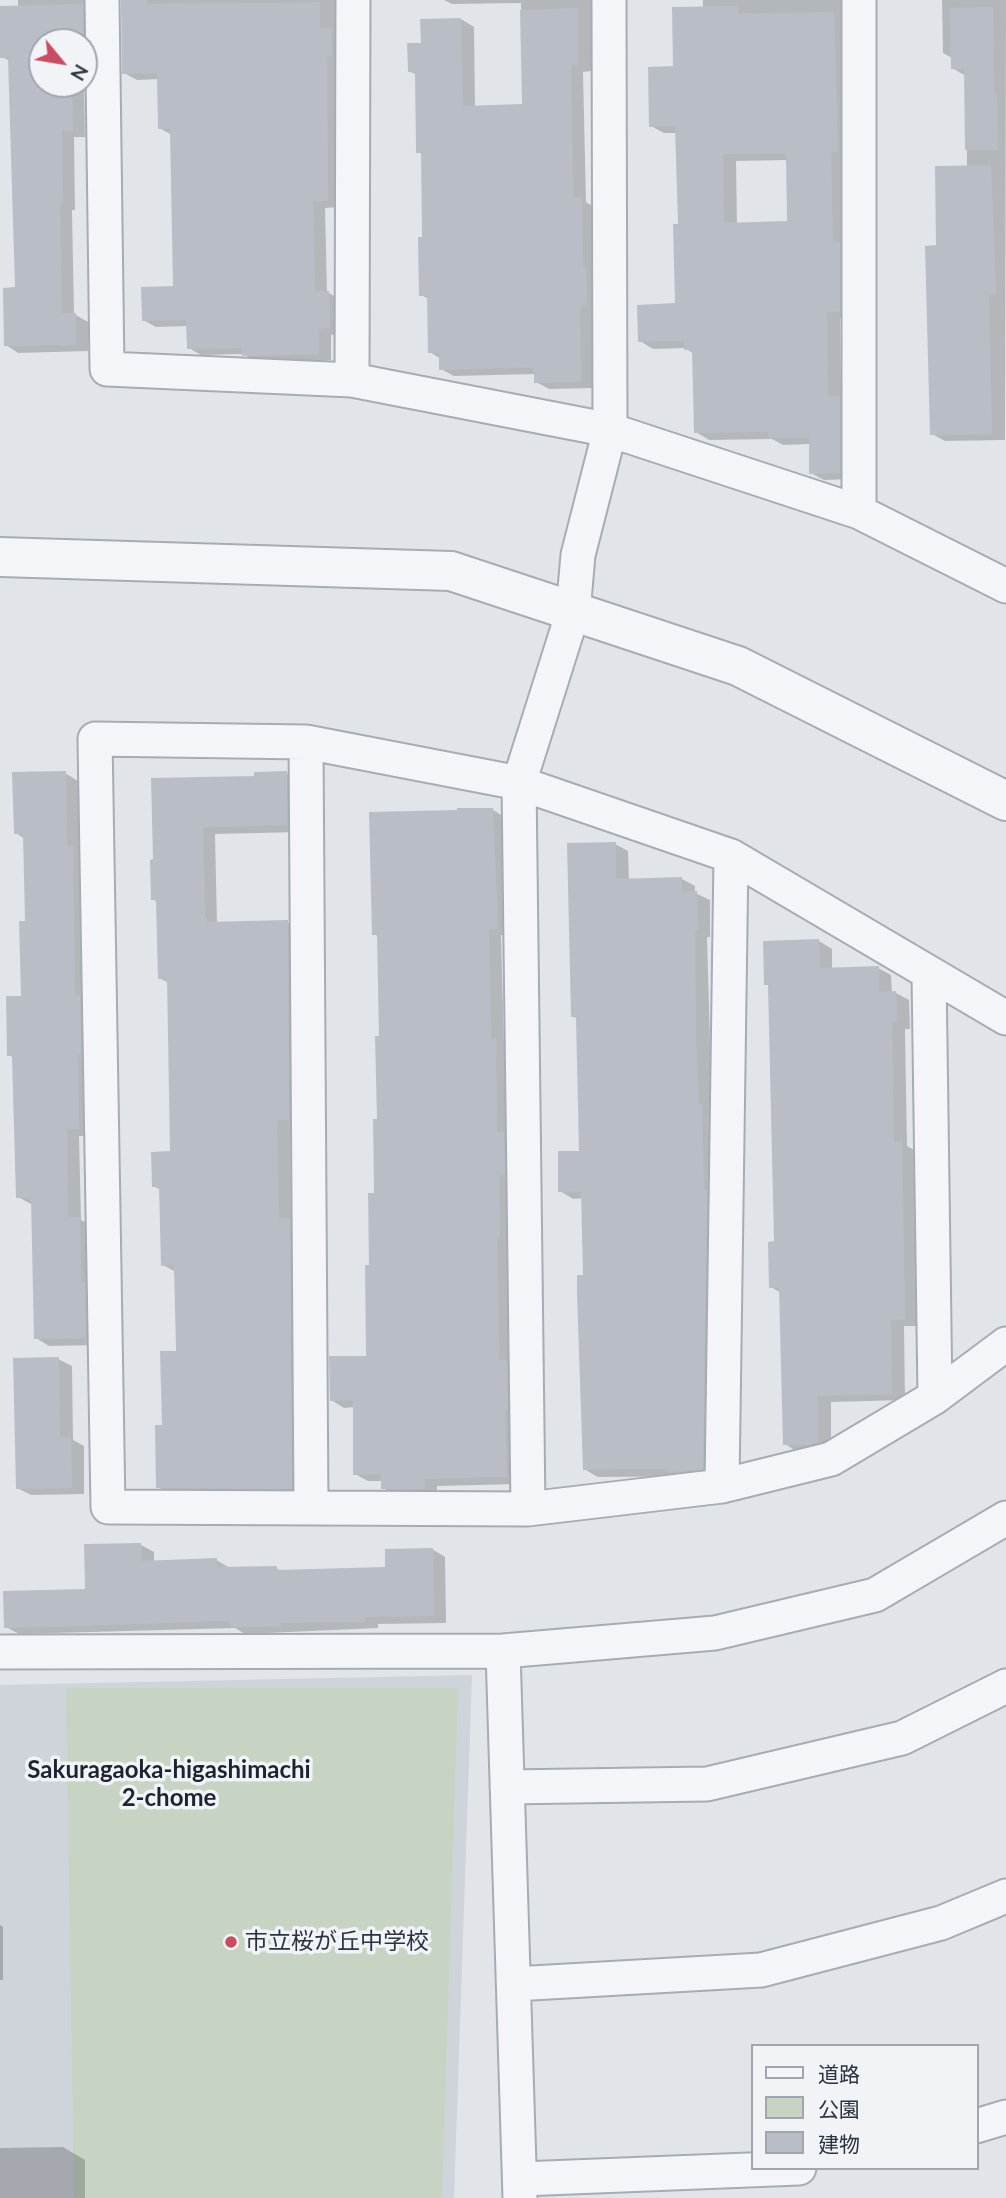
<!DOCTYPE html>
<meta charset="utf-8">
<style>
body{margin:0}
#map{position:relative;width:1006px;height:2198px;overflow:hidden;background:#e1e5e9;font-family:Lato,"Noto Sans JP",sans-serif}
canvas{display:block}
.legend{position:absolute;left:751px;top:2044px;width:228px;height:126px;box-sizing:border-box;background:#f1f3f7;border:2px solid #a1a6ae;margin:0;padding:9px 12px;list-style:none;font-size:21px;color:#2a3340}
.legend li{display:flex;align-items:center;gap:14px;height:35px}
.legend b{width:35px;border:2px solid #a1a6ae}
.north{position:absolute;left:28px;top:28px;width:70px;height:70px;box-sizing:border-box;background:#f1f3f7;border:2px solid #a1a6ae;border-radius:50%;rotate:120deg;font-size:19px;font-weight:700;line-height:28px;text-align:center;color:#2a3340}
.north::after{content:'';display:block;margin:auto;width:24px;height:32px;background:#c84d62;clip-path:polygon(50% 0,100% 100%,50% 72%,0 100%)}
</style>
<div id="map">
<canvas width="1006" height="2198"></canvas>
<ul class="legend">
<li><b style="height:9px;background:#f4f5f8"></b>道路</li>
<li><b style="height:19px;background:#c7d3c3"></b>公園</li>
<li><b style="height:19px;background:#b9bec6"></b>建物</li>
</ul>
<div class="north">N</div>
</div>
<script>
const context = document.querySelector('canvas').getContext('2d');
context.lineJoin = 'round';
function fillPath(path, color) {
  context.fillStyle = color;
  context.fill(path, 'evenodd');
}
function poly(rows) {
  const path = new Path2D();
  for (const r of rows) {
    path.moveTo(r[0], r[1]);
    for (let i = 2; i < r.length; i += 2) path.lineTo(r[i], r[i + 1]);
  }
  return path;
}
function strokePath(path, color, width, dash) {
  context.strokeStyle = color;
  context.lineWidth = width;
  context.lineCap = dash ? 'butt' : 'round';
  context.setLineDash(dash || []);
  context.stroke(path);
}
function write(font, color, halo, rows, align = 'center') {
  context.font = font + ' Lato,"Noto Sans JP",sans-serif';
  context.lineWidth = 7;
  context.setLineDash([]);
  context.textBaseline = 'middle';
  context.strokeStyle = halo;
  context.fillStyle = color;
  for (const [text, x, y, turn = 0] of rows) {
    context.save();
    context.translate(x, y);
    context.rotate((+turn || 0) * Math.PI / 180);
    context.textAlign = isNaN(turn) ? turn : align;
    if (halo) context.strokeText(text, 0, 0);
    context.fillText(text, 0, 0);
    context.restore();
  }
}
const built = poly([
 [472,1675,454,2198,0,2198,0,1685]
]);
const green = poly([
 [66,1688,458,1688,442,2198,74,2198]
]);
const shadow = poly([
 [18,0,97,0,96,81,84,82,85,137,74,137,75,210,72,210,74,314,88,322,88,351,18,353,6,345,17,289,10,61,2,57,18,7],
 [42,42,84,42,84,84,42,84],
 [123,0,343,0,340,207,325,208,327,292,341,300,342,334,331,335,331,360,257,362,243,354,201,355,189,348,188,326,156,327,143,320,174,288,172,135,159,128,159,79,137,80,124,73],
 [444,0,591,0,591,71,583,72,586,202,594,207,600,312,592,312,593,388,549,389,536,382,536,374,454,376,441,369,441,359,430,352,429,299,421,295,424,239,423,155,418,152,417,75,409,71,423,45,461,19,474,27,475,107,524,106,521,3,452,4],
 [703,0,846,0,853,318,840,318,841,399,853,405,853,479,824,480,811,473,810,444,783,445,772,439,709,440,696,432,694,354,685,348,653,349,640,341,676,305,679,225,677,133,664,133,651,126,703,8],
 [788,160,789,223,737,224,736,161],
 [942,0,1006,0,1005,440,945,441,932,434,938,247,967,167,966,76,952,68,952,58,943,53],
 [65,773,78,781,80,852,86,856,92,1136,79,1136,81,1220,93,1226,98,1345,49,1346,36,1338,33,1205,18,1197,14,1058,9,1055,23,998,27,923,25,839,16,833],
 [286,773,300,780,300,832,215,834,217,924,287,922,301,930,302,1127,290,1127,291,1221,302,1227,304,1495,171,1495,158,1487,164,1427,178,1352,176,1272,163,1265,161,1190,153,1186,172,1153,169,983,159,978,158,903,153,899,152,861,256,778],
 [493,810,505,817,510,935,501,935,504,1045,508,1048,519,1484,437,1486,437,1496,396,1495,383,1488,383,1481,368,1481,355,1474,355,1407,344,1408,331,1400,368,1358,371,1267,376,1194,380,1038,379,937,374,934],
 [615,844,628,851,629,880,682,879,695,886,695,893,710,900,710,937,707,937,712,1112,716,1476,598,1477,584,1469,583,1198,573,1199,560,1191,581,1152,578,1019,572,1016],
 [819,941,832,949,832,969,878,968,891,975,892,993,896,993,909,1000,910,1029,905,1029,907,1146,914,1150,917,1326,904,1326,905,1400,831,1402,831,1449,798,1452,785,1444,781,1293,771,1287],
 [58,1359,72,1366,73,1440,84,1446,84,1494,31,1495,17,1488],
 [141,1545,154,1552,154,1562,216,1560,230,1568,276,1568,283,1572,387,1569,432,1549,445,1557,446,1623,378,1624,378,1628,245,1634,235,1628,19,1634,6,1627,87,1591],
 [0,1925,3,1927,3,1980,0,1980],
 [63,2147,85,2160,85,2198,0,2198,0,2148]
]);
const building = poly([
 [121,0,147,0,147,4,320,2,320,28,331,28,332,56,327,56,328,201,313,201,315,291,329,291,330,328,319,329,319,354,242,356,242,348,187,349,186,320,142,321,141,287,173,286,170,129,158,129,157,73,122,74],
 [83,4,83,42,42,42,42,84,72,84,73,131,62,131,63,204,60,204,62,313,76,313,76,345,4,346,3,288,15,287,8,58,0,58,0,6],
 [738,6,738,14,834,12,838,152,831,152,833,242,840,242,840,311,827,312,828,396,840,396,840,473,809,474,809,438,768,438,768,432,694,433,692,349,684,350,684,341,638,342,637,305,675,303,673,224,678,224,675,126,649,127,648,67,673,66,672,7],
 [786,153,787,221,724,223,723,154],
 [993,7,994,94,997,94,998,150,965,150,964,69,951,69,950,8],
 [578,8,578,65,571,65,573,197,582,197,583,267,586,267,587,305,580,306,581,382,534,383,534,367,439,370,439,353,428,353,427,296,419,296,418,237,422,237,421,153,416,153,415,72,408,72,407,43,421,43,420,19,461,18,463,106,522,104,520,10],
 [991,165,996,295,989,295,992,434,930,435,925,246,936,245,935,166],
 [66,771,67,846,73,846,75,995,80,995,81,1055,78,1055,79,1129,67,1129,68,1217,80,1217,81,1282,85,1282,86,1338,34,1339,31,1198,16,1198,12,1056,7,1056,6,996,21,996,19,921,25,921,23,834,14,834,12,772],
 [287,771,287,825,203,827,205,918,207,918,207,922,288,920,289,1120,277,1120,279,1218,290,1218,292,1489,156,1488,155,1425,162,1425,160,1351,176,1351,174,1265,161,1266,159,1187,152,1187,151,1152,170,1151,167,978,158,979,156,900,151,900,150,860,153,859,151,778,254,776,254,772],
 [457,808,493,808,498,929,489,929,491,1039,496,1038,497,1132,504,1132,505,1175,499,1175,500,1237,497,1237,499,1360,507,1360,508,1410,505,1410,507,1477,425,1479,425,1489,381,1489,381,1474,353,1475,353,1400,330,1401,329,1356,366,1356,365,1265,369,1265,368,1193,374,1193,373,1119,377,1119,375,1036,379,1036,377,935,372,935,369,812,457,810],
 [616,842,616,879,682,877,682,892,697,891,698,930,695,931,696,1039,699,1104,702,1104,704,1189,707,1189,703,1469,667,1472,667,1469,583,1470,577,1294,577,1275,583,1275,581,1191,558,1192,558,1151,579,1151,576,1017,571,1017,567,843],
 [819,939,820,968,879,966,879,992,896,991,897,1022,892,1022,894,1141,902,1141,905,1319,891,1320,892,1394,818,1396,818,1442,808,1445,783,1445,779,1288,769,1288,768,1242,774,1241,768,985,764,985,763,941],
 [59,1357,60,1437,71,1437,72,1488,16,1489,13,1358],
 [141,1543,141,1561,217,1558,217,1567,277,1566,277,1570,385,1567,385,1549,433,1548,434,1616,365,1617,365,1622,281,1623,281,1626,230,1627,230,1621,4,1628,3,1591,85,1589,84,1544]
]);
const minor = poly([
 [102,0,107,369,352,380,610,430,859,512,1006,586],
 [859,0,859,512],
 [352,380,353,0],
 [306,742,311,1508],
 [929,973,935,1397],
 [1006,1018,731,856,519,783,306,742,95,739,108,1507,528,1509,722,1486,831,1459,935,1397,1006,1344],
 [722,1486,731,856],
 [528,1509,519,783,573,612,578,555,610,430,609,0],
 [503,1651,520,2198],
 [0,1652,503,1651,715,1633,875,1595,1006,1518],
 [507,1787,707,1784,902,1738,1006,1686],
 [514,1984,761,1970,941,1923,1006,1896],
 [976,2126,1006,2117],
 [521,2179,799,2168]
]);
const tertiary = poly([
 [0,557,451,571,738,666,1006,801]
]);
const markers = [
 [231,1942,7,"#c84d62"]
];
const poiNames = [
 ["市立桜が丘中学校",245,1942]
];
const neighbourhoodNames = [
 ["Sakuragaoka-higashimachi",169,1770],
 ["2-chome",169,1798]
];
fillPath(built, '#cfd4db');
fillPath(green, '#c7d3c3');
fillPath(shadow, '#0003');
fillPath(building, '#b9bec6');
strokePath(minor, '#a6acb3', 37);
strokePath(tertiary, '#a6acb3', 42);
strokePath(minor, '#f4f5f8', 33);
strokePath(tertiary, '#f4f5f8', 38);
for (const [x, y, r, color] of markers) {
  const dot = new Path2D();
  dot.arc(x, y, r, 0, 2 * Math.PI);
  context.fillStyle = color;
  context.fill(dot);
  strokePath(dot, '#f1f3f7', 2.5);
}
write('23px', '#2a3340', '#f1f3f7', poiNames, 'left');
write('bold 24px', '#1c2431', '#f1f3f7', neighbourhoodNames);
</script>
